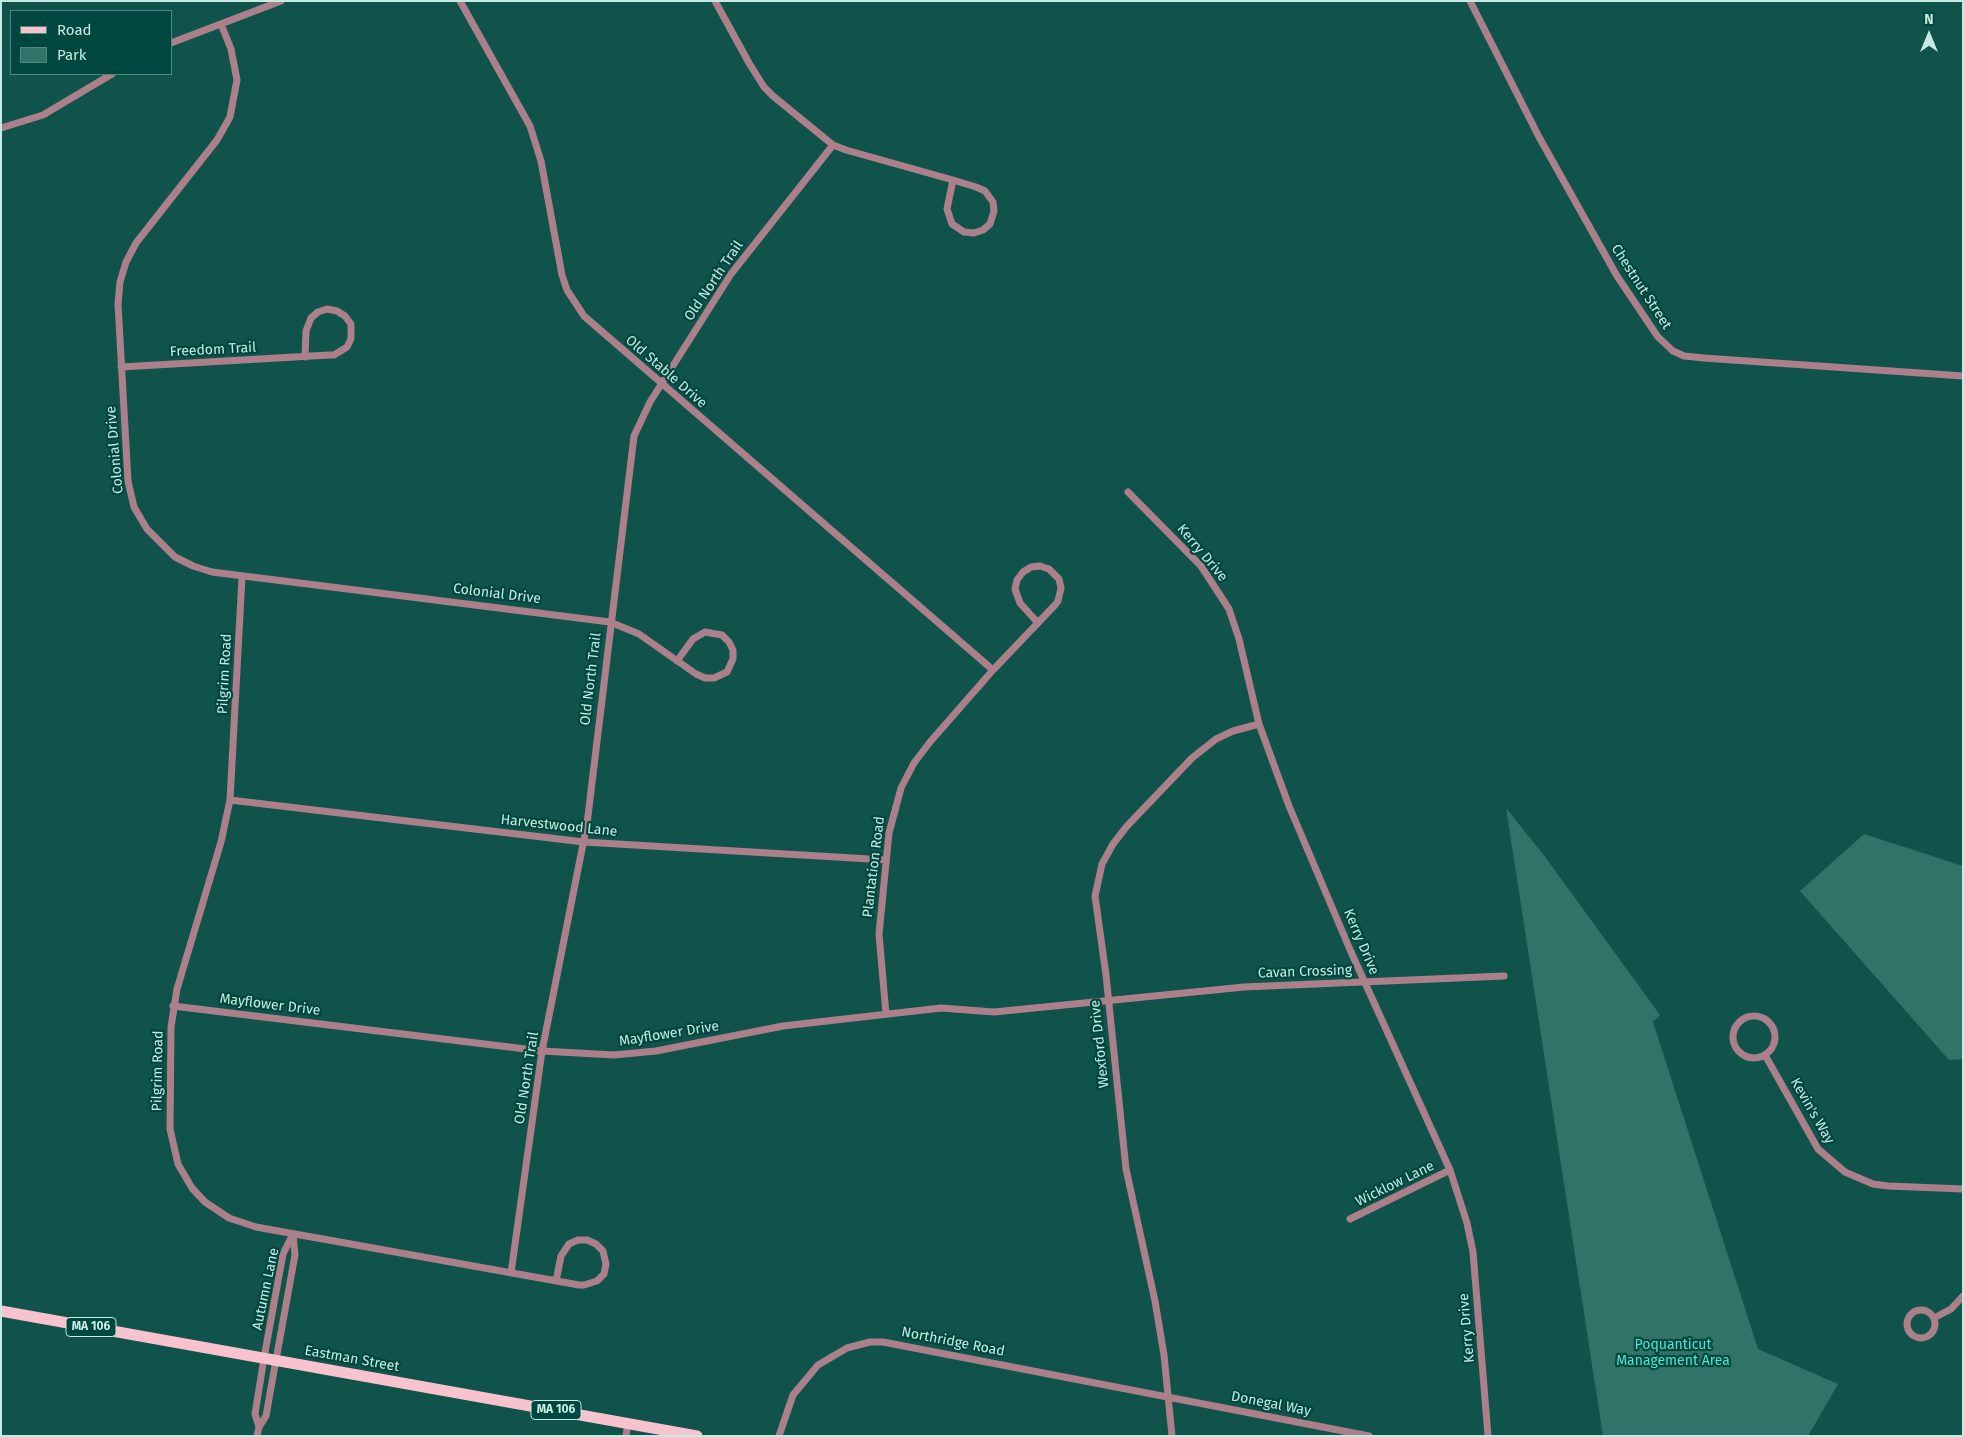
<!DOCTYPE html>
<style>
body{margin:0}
#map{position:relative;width:1964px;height:1437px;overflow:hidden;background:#10534a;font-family:"Fira Sans",sans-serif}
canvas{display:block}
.frame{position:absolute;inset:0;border:2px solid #c4eae2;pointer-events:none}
.legend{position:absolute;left:10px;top:10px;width:162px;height:65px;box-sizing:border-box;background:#00483f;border:1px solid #4e8980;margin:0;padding:6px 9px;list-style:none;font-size:15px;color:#c4eae2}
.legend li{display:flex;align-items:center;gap:10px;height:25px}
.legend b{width:25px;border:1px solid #4e8980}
.north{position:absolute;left:1904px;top:10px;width:50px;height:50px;-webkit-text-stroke:4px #00483f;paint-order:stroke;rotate:0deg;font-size:14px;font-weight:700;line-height:20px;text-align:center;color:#c4eae2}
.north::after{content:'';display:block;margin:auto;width:18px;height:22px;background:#c4eae2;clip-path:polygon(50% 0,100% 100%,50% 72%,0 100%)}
</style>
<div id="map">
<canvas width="1964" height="1437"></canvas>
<div class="frame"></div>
<ul class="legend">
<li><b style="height:6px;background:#f8c2cf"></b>Road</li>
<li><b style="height:14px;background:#307368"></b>Park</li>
</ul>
<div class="north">N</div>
</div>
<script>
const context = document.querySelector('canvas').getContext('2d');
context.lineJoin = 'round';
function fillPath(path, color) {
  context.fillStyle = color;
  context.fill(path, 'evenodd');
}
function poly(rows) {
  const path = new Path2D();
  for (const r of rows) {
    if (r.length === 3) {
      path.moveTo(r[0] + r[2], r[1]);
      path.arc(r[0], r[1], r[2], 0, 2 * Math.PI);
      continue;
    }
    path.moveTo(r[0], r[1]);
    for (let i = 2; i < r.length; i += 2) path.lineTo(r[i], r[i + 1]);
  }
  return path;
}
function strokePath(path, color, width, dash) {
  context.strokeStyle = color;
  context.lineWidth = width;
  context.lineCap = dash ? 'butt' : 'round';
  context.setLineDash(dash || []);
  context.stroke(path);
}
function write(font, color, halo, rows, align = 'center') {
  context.font = font + ' "Fira Sans",sans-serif';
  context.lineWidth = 4.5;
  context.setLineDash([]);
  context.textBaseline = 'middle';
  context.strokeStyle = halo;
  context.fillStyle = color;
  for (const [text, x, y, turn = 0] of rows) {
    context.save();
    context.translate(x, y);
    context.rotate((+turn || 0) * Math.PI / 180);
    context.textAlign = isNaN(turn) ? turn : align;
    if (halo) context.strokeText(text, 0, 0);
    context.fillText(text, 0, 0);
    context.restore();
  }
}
const green = poly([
 [1506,808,1546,858,1660,1015,1653,1022,1758,1349,1838,1384,1808,1436,1603,1436],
 [1864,834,1963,866,1963,1059,1949,1060,1800,891]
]);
const street = poly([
 [460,1,530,126,541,161,562,275,567,290,584,316,993,670],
 [715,1,749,63,764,87,773,96,833,145,846,150,953,180,976,187,985,191,993,202,994,211,990,224,983,230,974,233,964,232,952,224,947,209,953,180],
 [1470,1,1539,137,1617,276,1658,337,1673,351,1684,356,1704,358,1963,376],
 [221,24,231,49,237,80,230,117,217,140,136,243,126,262,120,282,118,304,128,481,134,507,147,529,175,557,193,566,212,572,610,622,639,634,696,674,705,678,714,678,727,672,733,659,733,650,729,642,722,635,705,632,693,639,677,661],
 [171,43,281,1],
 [1,128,43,115,112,74],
 [121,367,329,355,334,355,347,347,351,339,351,324,345,316,337,311,327,309,318,312,311,318,306,331,305,357],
 [1128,492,1201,566,1229,609,1239,639,1259,724,1289,806,1351,952,1450,1170,1467,1223,1473,1252,1488,1436],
 [242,577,230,800,221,842,177,989,171,1027,170,1129,178,1164,192,1188,205,1202,229,1218,256,1227,579,1285,584,1285,597,1281,604,1274,606,1264,603,1251,596,1244,587,1240,578,1240,569,1244,561,1256,556,1281],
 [230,800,584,842,886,860],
 [173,1006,542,1051,614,1055,656,1051,783,1026,941,1008,994,1012,1244,987,1504,976],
 [886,1014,879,934,889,833,901,788,914,763,930,742,993,670,1055,605,1058,601,1061,588,1059,579,1049,569,1040,566,1031,567,1023,572,1017,580,1015,589,1020,603,1038,623],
 [1754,1037,21],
 [1765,1055,1818,1149,1845,1172,1873,1184,1888,1186,1963,1189],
 [1350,1219,1450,1170],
 [511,1273,542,1051,587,824,634,436,650,402,731,274,833,145],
 [1921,1324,14],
 [1934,1318,1951,1309,1963,1296],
 [259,1427,266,1416,272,1382,295,1255,293,1234],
 [257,1436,259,1427,255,1414,264,1358,283,1254,293,1234],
 [626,1436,628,1423],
 [779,1436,793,1395,818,1365,847,1348,870,1342,883,1342,1369,1436],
 [1172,1436,1164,1355,1155,1301,1126,1169,1106,975,1095,896,1102,864,1113,844,1127,826,1192,758,1216,739,1233,731,1259,724]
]);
const primary = poly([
 [1,1311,697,1436]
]);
const shields = [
 [91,1327,50],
 [556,1410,50]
];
const shieldNames = [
 ["MA 106",91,1327],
 ["MA 106",556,1410]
];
const streetNames = [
 ["Old North Trail",714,281,-56],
 ["Chestnut Street",1641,287,57],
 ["Freedom Trail",213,350,-3],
 ["Old Stable Drive",666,372,41],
 ["Colonial Drive",115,450,-95],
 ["Kerry Drive",1202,553,50],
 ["Colonial Drive",497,594,7],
 ["Pilgrim Road",225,674,-87],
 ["Old North Trail",591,679,-83],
 ["Harvestwood Lane",559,826,6],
 ["Plantation Road",874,867,-83],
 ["Kerry Drive",1361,942,67],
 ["Cavan Crossing",1305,972,-2],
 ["Mayflower Drive",270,1005,7],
 ["Mayflower Drive",669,1034,-9],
 ["Wexford Drive",1100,1044,-96],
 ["Pilgrim Road",158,1071,-89],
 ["Old North Trail",527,1078,-81],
 ["Kevin's Way",1812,1111,60],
 ["Wicklow Lane",1395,1184,-26],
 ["Autumn Lane",266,1289,-78],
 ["Kerry Drive",1467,1328,-95],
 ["Northridge Road",953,1342,11],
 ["Eastman Street",352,1359,10],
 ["Donegal Way",1271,1404,11]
];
const parkNames = [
 ["Poquanticut",1673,1345],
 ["Management Area",1673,1361]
];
fillPath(green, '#307368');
strokePath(street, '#ac808b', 7);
strokePath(primary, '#f8c2cf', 11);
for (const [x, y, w] of shields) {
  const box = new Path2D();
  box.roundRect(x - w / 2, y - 9.5, w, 19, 4);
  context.fillStyle = '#00483f';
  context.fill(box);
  strokePath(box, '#c4eae2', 1);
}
write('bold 12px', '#c4eae2', null, shieldNames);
write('14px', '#c4eae2', '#00483f', streetNames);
write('14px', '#53e3ce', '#00483f', parkNames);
</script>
